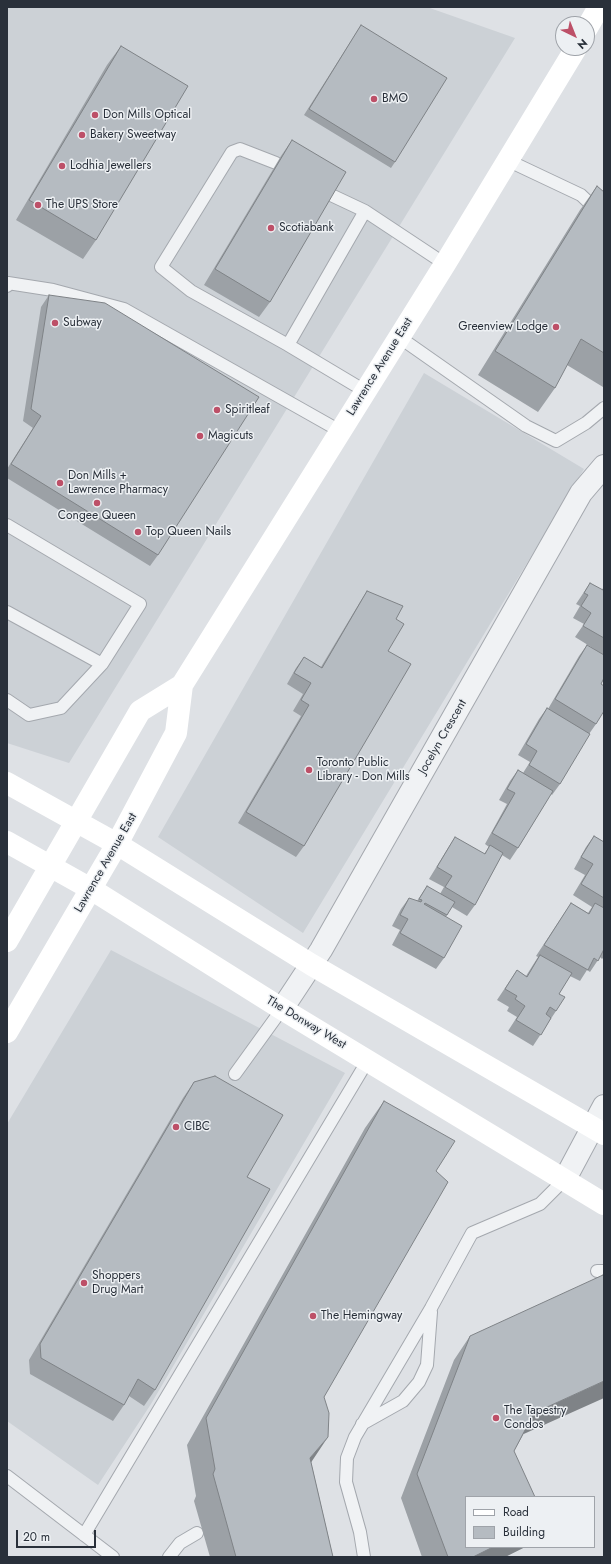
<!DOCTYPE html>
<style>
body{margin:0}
#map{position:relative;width:611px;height:1564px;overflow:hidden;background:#dee1e5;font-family:Jost,sans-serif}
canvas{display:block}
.frame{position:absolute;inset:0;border:8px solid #29303a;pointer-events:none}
.legend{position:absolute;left:465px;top:1496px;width:130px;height:52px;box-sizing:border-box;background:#edf0f3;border:1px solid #9fa3a9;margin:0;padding:5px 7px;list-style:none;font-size:12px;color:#29303a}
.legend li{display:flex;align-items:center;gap:8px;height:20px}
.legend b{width:20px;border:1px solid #9fa3a9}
.north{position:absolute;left:555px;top:16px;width:40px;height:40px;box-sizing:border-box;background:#edf0f3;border:1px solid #9fa3a9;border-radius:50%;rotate:137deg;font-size:11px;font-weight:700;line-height:16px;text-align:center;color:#29303a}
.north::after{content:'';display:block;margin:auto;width:14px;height:18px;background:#bd5068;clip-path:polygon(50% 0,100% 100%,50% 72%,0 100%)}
.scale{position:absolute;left:16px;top:1530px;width:80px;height:18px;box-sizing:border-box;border:2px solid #29303a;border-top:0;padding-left:5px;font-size:12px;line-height:14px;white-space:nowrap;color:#29303a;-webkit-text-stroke:3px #edf0f3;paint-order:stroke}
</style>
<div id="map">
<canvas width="611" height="1564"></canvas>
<div class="frame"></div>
<ul class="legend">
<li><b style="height:5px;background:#fff"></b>Road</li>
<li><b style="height:11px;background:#b5bbc1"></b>Building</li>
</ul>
<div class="north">N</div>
<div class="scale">20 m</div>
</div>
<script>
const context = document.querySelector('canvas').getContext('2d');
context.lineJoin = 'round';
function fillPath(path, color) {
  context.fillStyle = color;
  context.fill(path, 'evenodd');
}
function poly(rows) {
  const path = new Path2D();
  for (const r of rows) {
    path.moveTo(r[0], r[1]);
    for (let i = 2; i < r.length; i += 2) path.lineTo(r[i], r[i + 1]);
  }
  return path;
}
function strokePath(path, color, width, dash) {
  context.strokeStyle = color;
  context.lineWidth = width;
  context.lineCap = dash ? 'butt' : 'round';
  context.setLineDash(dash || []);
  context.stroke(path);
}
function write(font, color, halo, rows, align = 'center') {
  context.font = font + ' Jost,sans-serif';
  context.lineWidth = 3;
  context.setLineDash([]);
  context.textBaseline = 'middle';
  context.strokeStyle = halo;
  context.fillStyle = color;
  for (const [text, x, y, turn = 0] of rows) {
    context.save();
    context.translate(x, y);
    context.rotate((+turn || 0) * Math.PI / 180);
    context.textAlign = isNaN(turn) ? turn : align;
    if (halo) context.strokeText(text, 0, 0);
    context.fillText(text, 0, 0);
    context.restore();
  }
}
const built = poly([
 [7,7,427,7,515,38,69,763,7,743],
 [424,373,584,469,303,933,158,837],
 [111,950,345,1073,151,1404,98,1485,7,1421,7,1124]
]);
const lane = poly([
 [509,161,581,195,604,217],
 [276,163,240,149,232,152,161,267,191,291,288,345,365,211,445,264],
 [331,195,365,211],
 [7,286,8,283,53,290,124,309,340,431],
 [399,337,526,426,556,441,586,423,604,408],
 [288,345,365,391],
 [7,525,140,604,102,664,61,708,29,715,7,700],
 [7,612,102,664],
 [235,1074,282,1009],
 [597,1271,604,1271],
 [362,1424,403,1401,419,1382,427,1365,431,1312],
 [7,1476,113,1557],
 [84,1535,368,1060],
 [169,1557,180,1543,197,1533],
 [364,1557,360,1532,346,1482,347,1458,355,1437,431,1308,472,1233,540,1204,565,1179]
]);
const street = poly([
 [282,1009,321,950,581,493,604,466],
 [565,1179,604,1106]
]);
const secondary = poly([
 [587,28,599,7],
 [7,783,117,844,312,965,604,1134],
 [7,842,91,889,282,1009,604,1204],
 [7,941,140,711,182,685,445,264,576,48],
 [7,1032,117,844,176,733,182,685]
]);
const wall = poly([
 [361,25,395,162,391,168,304,115],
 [121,46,96,240,83,259,16,220,107,65],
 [292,140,270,302,259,317,204,285,281,156],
 [597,186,604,192,604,387,603,387,567,365,555,388,538,412,478,375,580,210],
 [49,295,158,555,150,566,7,478,7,469,33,428,23,421,41,307],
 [590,583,602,590,604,586,604,678,601,684,596,724,589,734,560,784,552,795,551,794,518,848,510,860,502,855,475,905,467,916,452,907,446,917,444,958,436,969,392,945,400,930,392,926,401,909,409,898,417,901,427,886,440,894,444,887,429,879,448,848,455,837,484,854,489,847,485,844,507,804,499,800,510,781,518,770,523,773,530,762,518,755,539,719,547,708,548,709,579,656,587,645,596,650,575,637,584,624,573,618,580,606,576,604],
 [367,591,396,619,388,651,304,846,296,857,238,823,301,716,293,711,303,694,287,684,296,668,304,657,321,667,360,602],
 [594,836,604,842,604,957,602,959,600,957,590,972,587,970,580,981,570,976,559,994,556,1011,533,1046,508,1031,517,1017,507,1011,509,1007,497,1000,517,970,526,976,538,957,536,956,571,903,588,913,592,907,573,895,585,875,574,869,586,847],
 [194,1082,247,1177,155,1390,144,1406,129,1396,124,1405,113,1421,30,1374,29,1360,183,1098],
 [384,1101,436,1171,324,1397,311,1462,333,1557,210,1557,194,1501,196,1496,187,1445,365,1128],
 [470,1336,523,1435,514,1451,525,1547,505,1557,422,1557,401,1498,454,1360]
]);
const shadedWall = poly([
 [604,1381,604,1398,517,1437,534,1413],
 [328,1437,310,1464,310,1458],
 [493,1547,525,1547,505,1557,473,1557]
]);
const building = poly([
 [361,25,447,78,395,162,309,109,361,25],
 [121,46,188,86,96,240,29,200,121,46],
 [292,140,346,172,270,302,215,269,292,140],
 [597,186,604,192,604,353,581,339,555,388,495,351,597,186],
 [49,295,105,303,259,397,158,555,11,464,41,416,31,409,49,295],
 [590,583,603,590,604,588,604,638,583,626,591,613,581,606,588,595,584,593,590,583],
 [367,591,403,606,396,619,404,624,388,651,411,664,304,846,246,812,309,705,301,700,311,683,294,673,304,657,322,668,367,591],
 [587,645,604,655,604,678,601,684,604,686,604,711,596,724,555,699,587,645],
 [547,708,590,734,560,784,529,765,537,751,526,744,547,708],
 [518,770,553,791,518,848,492,833,515,793,507,789,518,770],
 [594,836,604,842,604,898,581,884,593,864,581,857,594,836],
 [455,837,485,854,490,845,503,853,475,905,445,887,452,876,437,867,455,837],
 [427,886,455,902,447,915,425,903,424,904,462,926,444,958,400,933,408,919,400,915,409,898,421,902,422,900,419,899,427,886],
 [571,903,589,914,595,903,604,908,604,949,598,961,594,958,588,970,544,945,571,903],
 [540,955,572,973,559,994,565,997,556,1011,550,1007,546,1014,551,1018,541,1035,516,1020,525,1006,515,999,517,996,505,989,517,970,527,977,540,955],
 [215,1076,283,1115,247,1177,270,1189,155,1390,138,1379,124,1405,41,1358,40,1344,194,1082,215,1076],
 [384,1101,455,1141,436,1171,448,1182,324,1397,329,1413,328,1437,310,1458,333,1557,236,1557,213,1474,215,1469,206,1418,384,1101],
 [603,1275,604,1278,604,1381,534,1413,514,1451,535,1497,466,1497,466,1547,493,1547,473,1557,448,1557,417,1474,470,1336,603,1275]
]);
const markers = [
 [374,99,4,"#bd5068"],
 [95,115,4,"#bd5068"],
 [82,135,4,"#bd5068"],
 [62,166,4,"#bd5068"],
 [38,205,4,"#bd5068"],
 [271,228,4,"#bd5068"],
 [55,323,4,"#bd5068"],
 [556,327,4,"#bd5068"],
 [217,410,4,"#bd5068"],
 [200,436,4,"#bd5068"],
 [60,483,4,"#bd5068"],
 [97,503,4,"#bd5068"],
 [138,532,4,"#bd5068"],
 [309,770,4,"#bd5068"],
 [176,1127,4,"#bd5068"],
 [84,1283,4,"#bd5068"],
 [313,1316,4,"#bd5068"],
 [496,1418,4,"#bd5068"]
];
const poiNames = [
 ["BMO",382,99],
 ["Don Mills Optical",103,115],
 ["Bakery Sweetway",90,135],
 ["Lodhia Jewellers",70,166],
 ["The UPS Store",46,205],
 ["Scotiabank",279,228],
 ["Subway",63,323],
 ["Greenview Lodge",548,327,"right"],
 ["Spiritleaf",225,410],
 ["Magicuts",208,436],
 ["Don Mills +",68,476],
 ["Lawrence Pharmacy",68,490],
 ["Congee Queen",97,516,"center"],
 ["Top Queen Nails",146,532],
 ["Toronto Public",317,763],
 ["Library - Don Mills",317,777],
 ["CIBC",184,1127],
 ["Shoppers",92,1276],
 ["Drug Mart",92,1290],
 ["The Hemingway",321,1316],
 ["The Tapestry",504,1411],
 ["Condos",504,1425]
];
const streetNames = [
 ["Lawrence Avenue East",380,367,-58],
 ["Jocelyn Crescent",443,737,-60],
 ["Lawrence Avenue East",106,863,-60],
 ["The Donway West",306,1023,31]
];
fillPath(built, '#ccd1d6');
strokePath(lane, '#a4a8ae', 14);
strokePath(street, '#a4a8ae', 24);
strokePath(lane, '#f0f2f4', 12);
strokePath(street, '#f0f2f4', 22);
strokePath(secondary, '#fff', 22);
fillPath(wall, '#9ca1a6');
fillPath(shadedWall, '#7f8387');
fillPath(building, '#b5bbc1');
strokePath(building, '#7f8387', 1);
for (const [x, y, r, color] of markers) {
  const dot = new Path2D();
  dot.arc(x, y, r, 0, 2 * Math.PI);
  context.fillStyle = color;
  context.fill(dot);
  strokePath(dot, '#edf0f3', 1.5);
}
write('12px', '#29303a', '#edf0f3', poiNames, 'left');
write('12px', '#29303a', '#edf0f3', streetNames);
</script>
